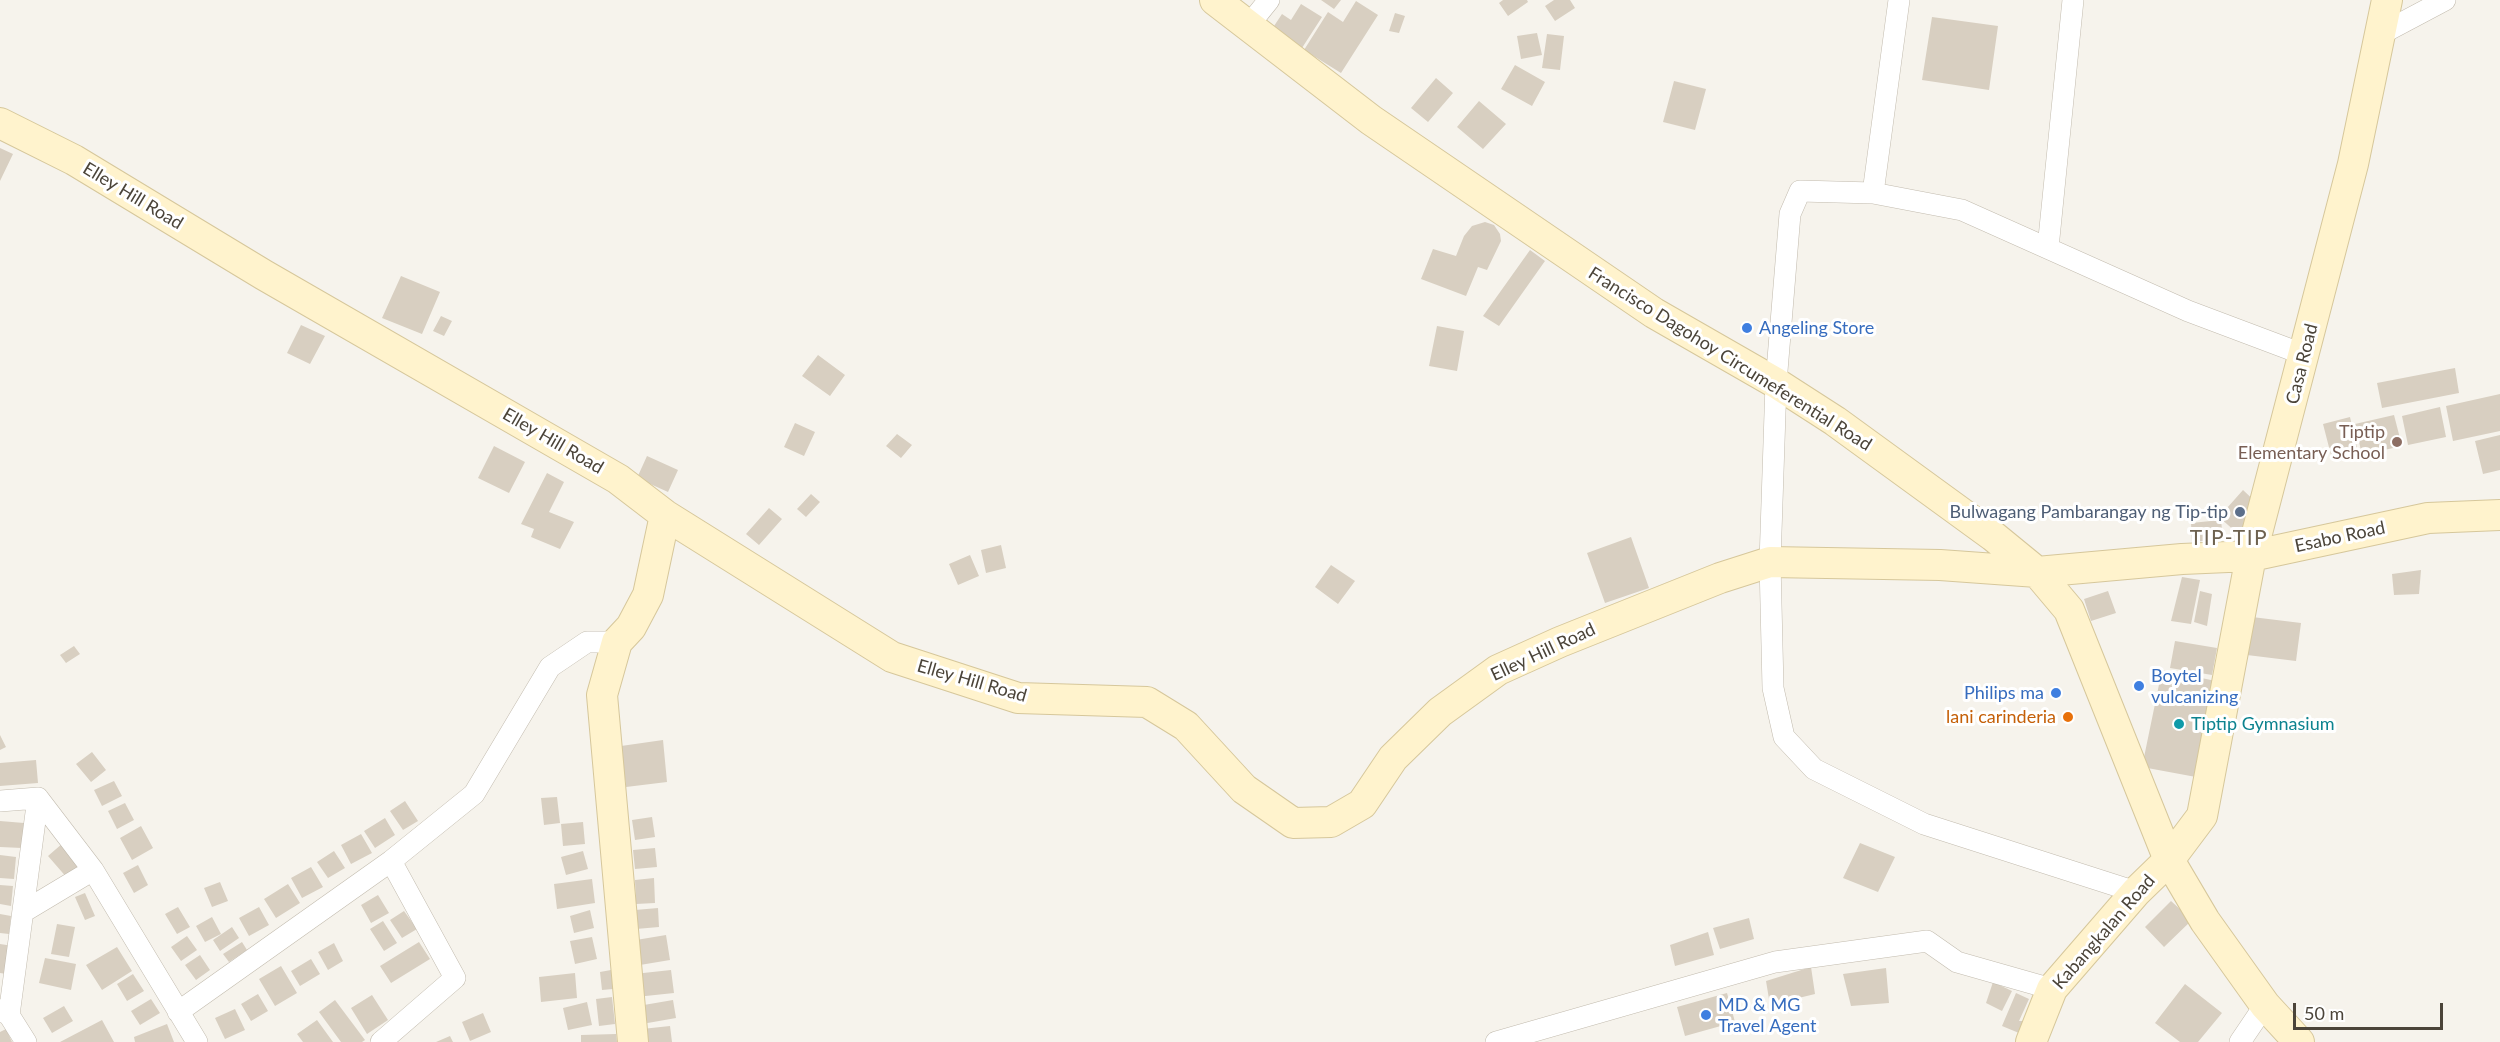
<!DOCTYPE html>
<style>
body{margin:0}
#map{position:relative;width:2500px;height:1042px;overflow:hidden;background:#f6f3ec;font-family:Lato,sans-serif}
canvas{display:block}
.scale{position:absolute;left:2293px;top:1003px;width:150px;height:27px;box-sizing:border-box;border:3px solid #4b4439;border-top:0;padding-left:8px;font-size:18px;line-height:21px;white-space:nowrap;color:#4b4439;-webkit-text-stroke:4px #fff;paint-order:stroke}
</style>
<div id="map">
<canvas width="2500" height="1042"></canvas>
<div class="scale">50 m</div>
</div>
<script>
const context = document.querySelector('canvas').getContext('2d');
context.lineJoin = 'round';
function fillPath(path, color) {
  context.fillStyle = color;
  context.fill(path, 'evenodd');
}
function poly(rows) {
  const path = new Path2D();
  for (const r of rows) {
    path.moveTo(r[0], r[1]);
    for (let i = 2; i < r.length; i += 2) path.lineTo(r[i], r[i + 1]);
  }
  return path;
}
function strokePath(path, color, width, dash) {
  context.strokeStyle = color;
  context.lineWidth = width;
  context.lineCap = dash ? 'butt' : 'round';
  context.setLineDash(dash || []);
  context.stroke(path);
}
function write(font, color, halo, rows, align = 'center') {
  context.font = font + ' Lato,sans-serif';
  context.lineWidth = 6;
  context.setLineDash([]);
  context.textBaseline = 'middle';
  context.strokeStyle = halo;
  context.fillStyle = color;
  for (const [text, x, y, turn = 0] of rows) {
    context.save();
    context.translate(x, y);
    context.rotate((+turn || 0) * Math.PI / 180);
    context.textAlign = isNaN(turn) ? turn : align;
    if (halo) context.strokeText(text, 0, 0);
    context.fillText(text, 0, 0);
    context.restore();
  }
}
const building = poly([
 [1321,0,1341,0,1334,9],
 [1503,0,1527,0,1528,2,1508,16,1499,3],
 [1554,0,1570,0,1575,8,1555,21,1545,6],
 [1356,1,1378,15,1341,73,1304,50,1328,12,1343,22],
 [1301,4,1322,17,1302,48,1272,29,1282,14,1291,20],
 [1395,13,1405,16,1399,33,1389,31],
 [1932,17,1998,26,1989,90,1922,80],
 [1537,33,1542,55,1521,59,1517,36],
 [1547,34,1564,36,1560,70,1542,68],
 [1515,65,1545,82,1532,106,1501,89],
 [1436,78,1453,93,1428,122,1411,108],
 [1674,81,1706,89,1695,130,1663,122],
 [1479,101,1506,124,1483,149,1457,127],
 [0,148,13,154,0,181],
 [1485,222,1494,225,1500,234,1501,241,1487,270,1478,267,1466,296,1421,279,1433,249,1456,256,1464,236,1472,226],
 [1530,250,1545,261,1499,326,1483,316],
 [401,276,440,292,422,334,382,318],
 [441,316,452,321,444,336,433,331],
 [301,325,325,336,310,364,287,353],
 [1437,326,1464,331,1457,371,1429,366],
 [818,355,845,375,830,396,802,376],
 [2455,368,2459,393,2382,408,2377,383],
 [2500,394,2500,431,2453,441,2446,406],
 [2440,407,2446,437,2408,445,2402,416],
 [2394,415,2402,446,2362,455,2355,424],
 [2350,417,2358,452,2332,459,2323,424],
 [795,423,815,432,804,456,784,447],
 [897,434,912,445,901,458,886,446],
 [2500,435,2500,470,2483,474,2475,441],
 [494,446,525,462,509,493,478,478],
 [647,456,678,470,668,492,637,478],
 [547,473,564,482,549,512,574,522,560,549,531,537,534,529,521,524],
 [2243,490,2261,507,2237,533,2219,517],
 [811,494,820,502,806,517,797,509],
 [769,508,782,519,759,545,746,534],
 [2221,520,2223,539,2192,542,2191,523],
 [1631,537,1649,588,1605,603,1587,553],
 [1001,545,1006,568,986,573,981,550],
 [970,555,979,576,958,585,949,564],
 [1331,565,1355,581,1338,604,1315,587],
 [2421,570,2419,594,2394,595,2392,574],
 [2182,577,2200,580,2191,624,2171,621],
 [2108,591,2116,613,2091,621,2084,599],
 [2200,591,2212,594,2207,626,2194,622],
 [2252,617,2301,623,2296,661,2247,655],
 [2175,641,2217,648,2212,675,2170,668],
 [74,646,80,654,66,663,60,655],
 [2162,670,2216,681,2196,777,2142,767],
 [0,735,6,747,0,750],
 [663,740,667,782,626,787,621,746],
 [92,752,106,770,91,782,76,764],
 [36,760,38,783,0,786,0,763],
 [114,781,122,796,102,806,94,790],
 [557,797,560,823,544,825,541,798],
 [405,801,418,821,403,830,390,811],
 [125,803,134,820,117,829,108,811],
 [652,817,655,837,635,840,632,820],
 [385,818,395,835,375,848,364,831],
 [0,821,24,823,22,848,0,847],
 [583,822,585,844,563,846,561,824],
 [141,826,153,848,132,860,120,838],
 [361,834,372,853,351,864,341,845],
 [63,843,83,866,68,879,48,856],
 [1860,843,1895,857,1878,892,1843,878],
 [655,848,657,867,635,869,633,850],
 [334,851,345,868,328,878,317,862],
 [583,851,588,869,566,875,561,857],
 [0,855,16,857,14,879,0,878],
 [138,865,148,885,134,893,123,873],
 [311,867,323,887,302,898,291,878],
 [654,878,655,903,636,904,635,880],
 [592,879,595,903,557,909,554,884],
 [220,882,228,901,212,907,204,888],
 [288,884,300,903,276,918,264,899],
 [0,885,13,886,11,906,0,904],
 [85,893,95,916,85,920,75,897],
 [378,895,389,913,371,923,361,905],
 [2171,901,2192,920,2164,947,2145,927],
 [178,907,190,927,177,934,165,914],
 [259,907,269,925,249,936,239,918],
 [658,908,659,927,636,929,635,910],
 [590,910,594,928,574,933,570,916],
 [404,911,417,929,402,938,390,920],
 [0,914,11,916,9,934,0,933],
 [212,917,221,934,205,942,196,926],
 [1749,918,1754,939,1720,949,1713,928],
 [383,921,397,943,384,951,370,929],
 [57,924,75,927,69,957,51,954],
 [232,927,239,938,220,951,213,940],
 [1708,932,1714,955,1675,966,1670,945],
 [666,935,670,960,634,966,630,941],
 [187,936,197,950,181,961,171,947],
 [592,937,597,959,575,964,570,941],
 [242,942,247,950,229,962,223,954],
 [419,942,430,959,391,983,380,966],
 [334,943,343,961,328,970,318,952],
 [0,944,13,946,7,974,0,973],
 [117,947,132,971,102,990,86,965],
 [200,955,210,970,196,980,185,965],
 [45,958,76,964,71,990,39,983],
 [311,959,320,974,300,986,291,971],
 [281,966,297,993,275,1006,259,979],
 [1811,967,1815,994,1770,1005,1766,981],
 [1886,968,1889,1003,1851,1006,1843,974],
 [611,970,613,989,602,990,600,972],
 [671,970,674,993,636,997,634,974],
 [575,973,577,998,541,1002,539,977],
 [133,974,144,991,127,1001,117,984],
 [1993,982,2012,991,2002,1011,1986,1003],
 [2185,984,2222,1013,2198,1042,2180,1042,2155,1023],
 [1727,993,1735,1022,1685,1036,1677,1007],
 [2016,993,2029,999,2019,1021,2025,1021,2019,1033,2002,1026],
 [258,994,268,1011,251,1021,241,1004],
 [372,995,388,1020,367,1034,351,1008],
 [612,997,615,1024,599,1026,596,999],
 [151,999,160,1013,140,1025,131,1011],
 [335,1000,365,1040,362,1042,341,1042,319,1012],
 [673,1000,676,1018,642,1024,638,1006],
 [587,1002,592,1025,568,1030,563,1008],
 [64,1006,73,1021,52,1033,43,1018],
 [235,1009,245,1030,225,1039,215,1018],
 [483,1013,491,1032,470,1041,462,1022],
 [102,1020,114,1042,60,1042],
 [317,1020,333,1042,303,1042,297,1034],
 [167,1024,174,1042,135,1042,134,1037],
 [670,1026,672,1042,644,1042,642,1029],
 [6,1029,12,1042,0,1042,0,1032],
 [616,1034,617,1042,581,1042,581,1035],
 [450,1036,453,1042,436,1042]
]);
const street = poly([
 [1248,26,1269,0],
 [2379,35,2445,0],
 [1873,193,1899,0],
 [2048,248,2073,0],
 [0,801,38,798,93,870,197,1042],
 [2136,892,1924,824,1814,769,1784,737,1773,688,1770,562,1776,383,1790,214,1800,191,1873,193,1962,210,2188,311,2305,355],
 [23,912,93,870],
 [0,1010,9,1015,26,1042],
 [178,1012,391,861,474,794,550,667,587,642,617,642],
 [9,1015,38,798],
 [381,1042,455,978,391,861],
 [1496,1042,1775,962,1927,941,1957,962,2052,989],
 [2240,1042,2265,1005]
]);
const secondary = poly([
 [1215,0,1371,120,1654,313,1776,383,1835,421,1993,536,2037,572,2069,610,2169,860,2205,921,2265,1005,2299,1042],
 [0,123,74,160,264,275,618,479,665,515,892,657,1018,698,1147,702,1186,726,1244,789,1293,823,1331,822,1362,804,1393,758,1440,712,1498,670,1560,642,1720,578,1770,562,1940,565,2037,572,2182,559,2251,556,2428,518,2500,515],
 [633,1042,602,695,617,642,631,627,648,595,665,515],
 [2031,1042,2052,989,2136,892,2169,860,2202,816,2251,556,2353,164,2387,0]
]);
const markers = [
 [1747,328,6,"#3f7fe0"],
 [2397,442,6,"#8d6e63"],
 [2240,512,6,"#5c6f8a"],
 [2139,686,6,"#3f7fe0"],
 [2056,693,6,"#3f7fe0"],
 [2068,717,6,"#e8710a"],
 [2179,724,6,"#0f9aa8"],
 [1706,1015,6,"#3f7fe0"]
];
const streetNames = [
 ["Elley Hill Road",133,196,31],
 ["Francisco Dagohoy Circumeferential Road",1730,359,32],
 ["Casa Road",2302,364,-76],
 ["Elley Hill Road",553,441,30],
 ["Esabo Road",2340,537,-12],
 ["Elley Hill Road",1543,652,-25],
 ["Elley Hill Road",972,681,16],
 ["Kabangkalan Road",2104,932,-49]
];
const shopNames = [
 ["Angeling Store",1759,328],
 ["Boytel",2151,676],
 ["vulcanizing",2151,697],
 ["Philips ma",2044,693,"right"],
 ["MD & MG",1718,1005],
 ["Travel Agent",1718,1026]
];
const educationNames = [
 ["Tiptip",2385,432],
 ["Elementary School",2385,453]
];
const serviceNames = [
 ["Bulwagang Pambarangay ng Tip-tip",2228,512]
];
const foodNames = [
 ["lani carinderia",2056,717]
];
const cultureNames = [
 ["Tiptip Gymnasium",2191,724]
];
const quarterNames = [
 ["TIP-TIP",2229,538]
];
fillPath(building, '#d8cfc1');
strokePath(street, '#c2bbae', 22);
strokePath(secondary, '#d6c79b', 32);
strokePath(street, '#fff', 21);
strokePath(secondary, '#fff3cd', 30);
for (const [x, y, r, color] of markers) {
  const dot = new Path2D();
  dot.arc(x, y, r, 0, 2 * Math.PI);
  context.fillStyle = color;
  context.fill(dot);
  strokePath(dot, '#fff', 2);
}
write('18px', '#4b4439', '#fff', streetNames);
write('18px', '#366cbe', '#fff', shopNames, 'left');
write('18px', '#785e54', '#fff', educationNames, 'right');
write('18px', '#4e5e75', '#fff', serviceNames, 'right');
write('18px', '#c56008', '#fff', foodNames, 'right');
write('18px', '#0d838f', '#fff', cultureNames, 'left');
context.letterSpacing = '1.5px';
write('21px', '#6e6250', '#fff', quarterNames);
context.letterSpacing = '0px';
</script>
